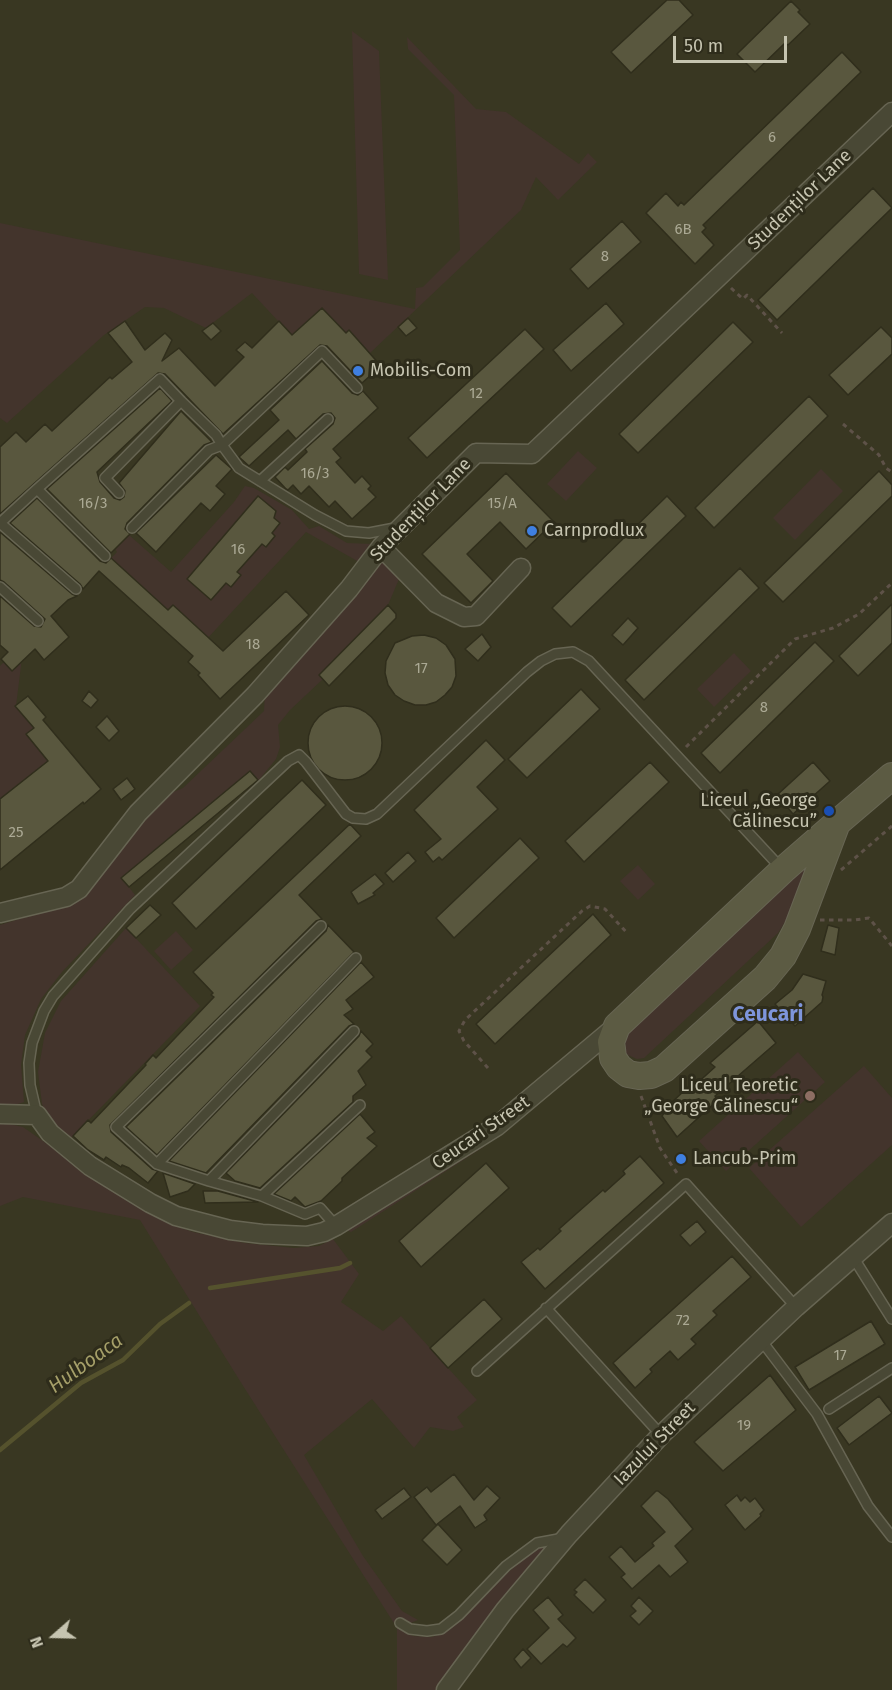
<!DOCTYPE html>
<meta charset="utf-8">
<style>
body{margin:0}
#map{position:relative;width:892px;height:1690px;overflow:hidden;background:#393722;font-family:"Fira Sans",sans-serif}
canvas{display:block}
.north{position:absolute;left:24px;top:1606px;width:60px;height:60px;-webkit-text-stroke:4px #2e2c1b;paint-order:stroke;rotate:250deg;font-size:16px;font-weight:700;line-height:24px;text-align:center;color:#c6c4b0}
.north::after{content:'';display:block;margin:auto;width:21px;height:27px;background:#c6c4b0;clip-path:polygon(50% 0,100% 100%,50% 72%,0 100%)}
.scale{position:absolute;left:673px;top:36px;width:114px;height:27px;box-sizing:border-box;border:3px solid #c6c4b0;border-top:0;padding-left:8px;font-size:18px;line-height:21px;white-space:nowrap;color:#c6c4b0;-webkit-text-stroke:4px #2e2c1b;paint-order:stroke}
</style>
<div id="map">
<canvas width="892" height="1690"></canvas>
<div class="north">N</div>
<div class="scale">50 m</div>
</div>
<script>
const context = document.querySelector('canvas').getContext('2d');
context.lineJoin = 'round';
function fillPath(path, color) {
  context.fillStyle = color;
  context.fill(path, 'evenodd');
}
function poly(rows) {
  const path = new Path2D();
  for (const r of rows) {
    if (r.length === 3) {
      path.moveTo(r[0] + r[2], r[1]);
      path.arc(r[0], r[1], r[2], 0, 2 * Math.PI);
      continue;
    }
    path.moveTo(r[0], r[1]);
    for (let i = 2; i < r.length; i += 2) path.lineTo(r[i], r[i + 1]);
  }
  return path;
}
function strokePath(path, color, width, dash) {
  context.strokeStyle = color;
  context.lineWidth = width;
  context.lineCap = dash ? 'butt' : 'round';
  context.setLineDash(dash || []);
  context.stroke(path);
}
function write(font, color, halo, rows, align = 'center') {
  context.font = font + ' "Fira Sans",sans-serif';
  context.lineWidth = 6;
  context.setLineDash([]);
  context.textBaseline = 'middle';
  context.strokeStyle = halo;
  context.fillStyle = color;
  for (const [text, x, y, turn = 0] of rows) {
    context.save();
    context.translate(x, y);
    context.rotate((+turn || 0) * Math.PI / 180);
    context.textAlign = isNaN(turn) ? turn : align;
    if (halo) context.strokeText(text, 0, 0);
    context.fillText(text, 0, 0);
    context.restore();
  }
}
const green = poly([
 [352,31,379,51,388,280,359,274],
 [407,37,476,109,506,112,579,164,588,153,597,162,558,200,536,177,521,210,370,353,349,331,346,333,292,336,252,293,206,328,164,308,145,307,104,335,7,423,0,418,0,223,415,309,416,288,423,287,460,250,454,95,408,49],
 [578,451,597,468,566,501,547,484],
 [821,469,843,491,795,540,773,518],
 [245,486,254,488,292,510,309,529,319,526,347,543,373,544,359,562,306,532,192,655,99,571,117,552,115,549,129,535,171,572,234,502],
 [378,558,402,572,388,605,319,675,323,679,290,710,278,725,280,747,276,759,258,781,250,771,122,878,135,895,62,972,41,999,25,1035,21,1065,24,1102,6,1108,0,1106,0,925,75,902,163,796,183,788,264,711,265,694,355,596],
 [24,642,16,706,34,728,26,735,48,761,0,799,0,666],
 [734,653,751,671,714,707,697,689],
 [638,865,655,884,638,900,620,881],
 [806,867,790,914,778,933,644,1058,637,1059,621,1052,627,1031],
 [126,928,200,1006,68,1141,51,1124,42,1104,38,1072,45,1033,61,1001],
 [176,931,193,950,171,970,154,951],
 [798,1052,825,1082,726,1171,699,1141],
 [864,1066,892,1098,892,1145,801,1227,749,1168],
 [0,1122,23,1127,133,1204,162,1220,193,1232,245,1243,294,1248,319,1246,333,1239,359,1274,341,1302,383,1331,401,1316,477,1400,457,1417,464,1427,453,1431,430,1427,414,1448,372,1399,304,1455,363,1556,402,1611,418,1620,398,1628,413,1636,432,1637,440,1634,533,1550,549,1546,439,1690,397,1690,397,1628,240,1381,140,1220,23,1197,0,1206],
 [485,1142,485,1146,351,1232,346,1230]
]);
const stream = poly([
 [210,1288,340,1268,350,1263],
 [0,1450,81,1383,123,1360,160,1324,189,1303]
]);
const building = poly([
 [667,0,679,0,693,15,631,73,611,52,667,0],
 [791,1,800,10,798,12,810,24,788,45,785,43,755,72,737,54,791,1],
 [842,52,861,72,703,225,706,228,702,232,714,245,695,264,646,213,666,193,678,206,681,202,684,205,842,52],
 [873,188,892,208,777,320,758,300,873,188],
 [622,221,641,242,588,289,570,269,622,221],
 [606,303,624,324,571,371,553,350,606,303],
 [322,308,346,333,349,330,381,366,362,383,327,346,320,345,223,434,165,374,158,373,0,514,0,447,16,432,26,442,45,424,52,431,110,377,112,379,132,362,108,333,125,321,145,350,165,333,172,340,162,361,179,348,215,386,244,357,236,350,245,342,252,348,279,321,292,335,322,308],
 [408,318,417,328,406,336,398,327,408,318],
 [733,322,753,342,638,453,619,434,733,322],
 [213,323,221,331,211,340,202,331,213,323],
 [881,327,892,338,892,354,848,395,829,375,881,327],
 [525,329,544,349,427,458,408,438,525,329],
 [322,361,352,393,358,395,363,391,378,408,333,449,341,458,336,462,355,483,362,476,371,486,368,489,376,497,352,519,335,501,329,507,309,486,301,494,293,485,288,490,286,489,275,477,285,467,288,470,307,452,305,449,333,424,335,418,331,413,323,414,296,439,288,430,249,466,239,457,279,420,270,410,322,361],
 [160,388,172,401,97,472,100,482,114,498,120,500,124,497,125,491,119,483,181,411,212,442,204,445,127,523,125,529,130,534,111,553,47,489,160,388],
 [809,396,828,416,714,528,695,508,809,396],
 [216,455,232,469,216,486,225,494,210,511,201,503,156,552,136,533,216,455],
 [879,471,892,485,892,496,783,602,764,583,879,471],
 [506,473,554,522,526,549,500,522,467,554,493,581,471,603,422,554,506,473],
 [258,496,276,511,274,518,280,523,272,533,275,536,266,547,262,544,237,572,241,575,231,587,226,583,211,600,187,579,258,496],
 [667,496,686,516,571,627,552,608,667,496],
 [37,498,100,561,106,563,111,558,168,610,173,605,223,651,286,591,309,615,220,699,198,675,200,673,188,662,193,656,99,571,83,589,80,584,10,523,37,498],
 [0,532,72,594,77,596,68,600,51,616,69,637,44,660,35,649,12,671,1,659,8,652,0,645,0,596,34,626,41,627,45,619,4,582,0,580,0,532],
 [740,568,759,588,644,700,625,680,740,568],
 [892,604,892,643,858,676,839,656,892,604],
 [388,605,396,614,396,618,329,686,319,675,388,605],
 [628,618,638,628,623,645,612,635,628,618],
 [482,634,491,647,478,661,465,649,482,634],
 [424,635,436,638,446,645,455,659,456,676,452,687,445,695,436,702,426,705,415,705,404,701,395,695,388,685,385,673,386,661,395,643,412,636,424,635],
 [815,642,834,661,720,773,701,753,815,642],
 [581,689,600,709,527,778,508,759,581,689],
 [89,691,98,700,91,708,82,701,89,691],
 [28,696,46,717,43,720,101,789,84,804,83,802,0,870,0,799,48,761,26,734,34,728,15,706,28,696],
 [345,743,37],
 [107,716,119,731,109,741,96,727,107,716],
 [486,740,505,760,477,787,498,809,442,860,439,857,433,862,425,852,441,839,414,810,486,740],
 [650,762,669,782,584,862,565,841,650,762],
 [813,762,830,781,793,814,777,795,813,762],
 [250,771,258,780,129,887,121,878,250,771],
 [127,778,135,789,121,800,113,789,127,778],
 [302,780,326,805,196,929,172,903,302,780],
 [350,824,361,836,299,895,322,919,316,921,110,1125,111,1132,152,1169,158,1171,148,1183,129,1168,122,1165,121,1167,106,1157,104,1160,88,1150,73,1136,88,1120,91,1123,146,1065,145,1064,153,1055,156,1058,214,997,211,995,213,993,193,972,350,824],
 [520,838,539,858,454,938,436,918,520,838],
 [408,852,416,861,393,882,385,873,408,852],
 [375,874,384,884,373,893,375,895,358,904,351,892,375,874],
 [150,905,161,915,136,938,126,928,150,905],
 [593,914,611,935,495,1044,476,1024,593,914],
 [328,925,354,952,157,1155,126,1127,326,931,328,925],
 [828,925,839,928,835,955,821,951,828,925],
 [361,962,374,977,346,1000,353,1009,344,1015,354,1024,349,1026,206,1173,169,1161,361,962],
 [803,974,826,981,822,995,823,997,822,1002,795,1026,775,1004,792,990,803,974],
 [758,1021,776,1043,715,1096,718,1100,677,1137,662,1116,671,1103,684,1091,694,1086,715,1067,710,1063,758,1021],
 [361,1031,373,1044,366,1051,372,1057,358,1071,366,1085,353,1096,353,1102,260,1188,235,1181,226,1173,359,1036,361,1031],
 [360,1114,375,1132,367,1138,377,1146,342,1178,342,1181,321,1201,305,1207,295,1197,291,1201,274,1194,360,1114],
 [640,1156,664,1183,545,1289,521,1262,538,1248,540,1250,561,1231,559,1229,603,1190,605,1192,625,1174,623,1171,640,1156],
 [486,1163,509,1188,421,1267,399,1241,486,1163],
 [163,1173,195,1184,188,1191,170,1197,163,1173],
 [203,1191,218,1191,258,1202,205,1203,203,1191],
 [697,1221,706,1232,690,1246,680,1235,697,1221],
 [732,1256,751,1277,713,1311,717,1315,691,1339,696,1344,678,1360,670,1351,650,1369,652,1372,635,1388,613,1363,732,1256],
 [484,1299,502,1319,448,1368,430,1348,484,1299],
 [871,1321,885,1344,809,1390,795,1367,871,1321],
 [770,1375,796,1410,723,1471,694,1442,770,1375],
 [879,1396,892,1413,849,1445,837,1428,879,1396],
 [454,1474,474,1500,487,1486,500,1498,484,1515,487,1520,475,1528,460,1506,436,1525,414,1497,427,1487,431,1492,454,1474],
 [404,1488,411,1497,382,1519,375,1510,404,1488],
 [656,1491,658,1491,668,1499,693,1529,675,1546,688,1562,670,1577,659,1565,632,1589,621,1577,625,1574,609,1557,621,1546,635,1562,654,1546,652,1543,665,1532,641,1506,656,1491],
 [737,1495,741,1501,745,1497,750,1502,755,1498,764,1510,760,1514,761,1516,745,1530,725,1505,737,1495],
 [438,1524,462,1550,447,1565,422,1540,438,1524],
 [585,1579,606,1600,593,1613,574,1595,577,1592,574,1590,585,1579],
 [548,1597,563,1615,558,1619,576,1638,567,1647,563,1644,541,1664,527,1649,549,1628,533,1610,548,1597],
 [639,1597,653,1611,639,1625,630,1616,636,1611,631,1606,639,1597],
 [523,1649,531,1658,521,1668,514,1659,523,1649]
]);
const path = poly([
 [731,288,743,299,747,295,782,333],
 [843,424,879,455,886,468,892,472],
 [686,747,795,639,833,628,859,614,892,583],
 [841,870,892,826],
 [820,920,855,920,869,918,892,946],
 [488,1068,464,1041,459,1031,465,1020,582,911,590,906,605,909,628,934],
 [641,1096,660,1148,679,1176]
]);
const lane = poly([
 [357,388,322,351,222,445,239,468,315,515,346,531,369,533,395,528],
 [260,481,328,419],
 [37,489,0,523,76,589],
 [119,493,105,478,181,401,216,435,222,445,209,450,132,528],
 [105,556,37,489,160,379,181,401],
 [0,587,38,621],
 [37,1115,30,1085,29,1063,32,1043,44,1011,53,996,130,909,288,761,299,755,306,762,346,814,353,818,366,819,377,814,527,672,541,661,555,654,573,652,589,661,781,868],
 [157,1164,116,1127,321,926],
 [209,1181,157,1164,356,958],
 [262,1196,209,1181,354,1031],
 [336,1226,320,1208,305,1214,262,1196,360,1105],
 [853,1257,892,1319],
 [546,1308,661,1435],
 [761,1340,817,1414,868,1506,892,1537],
 [477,1371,686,1184,796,1307],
 [829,1409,892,1368],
 [400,1623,410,1629,427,1631,441,1629,459,1615,506,1566,537,1543,564,1538]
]);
const street = poly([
 [381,547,436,603,464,617,476,616,521,568],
 [0,913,66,897,79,889,138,813,255,695,349,589,381,547,476,453,532,454,892,112],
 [0,1114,37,1115,50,1133,90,1166,150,1203,176,1216,230,1230,262,1234,307,1236,324,1232,336,1226,497,1126,615,1027],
 [446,1690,505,1610,569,1534,661,1435,796,1307,892,1223]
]);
const secondary = poly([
 [837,823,797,929,783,956,765,978,664,1069,651,1075,639,1076,628,1074,619,1067,613,1058,612,1049,611,1042,617,1026,783,870,837,823,892,776]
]);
const markers = [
 [358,371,6,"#3f7fe0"],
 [532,531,6,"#3f7fe0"],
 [829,811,6,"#1a4fb4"],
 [810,1096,6,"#8d6e63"],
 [681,1159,6,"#3f7fe0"]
];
const numberNames = [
 ["6",772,138],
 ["6B",683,230],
 ["8",605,257],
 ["12",476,394],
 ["16/3",315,474],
 ["16/3",93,504],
 ["15/A",502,504],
 ["16",238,550],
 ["18",253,645],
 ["17",421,669],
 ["8",764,708],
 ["25",16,833],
 ["72",683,1321],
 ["17",840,1356],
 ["19",744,1426]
];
const streetNames = [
 ["Studenților Lane",800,200,-44],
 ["Studenților Lane",421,510,-46],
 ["Ceucari Street",481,1133,-35],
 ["Iazului Street",655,1444,-46]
];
const poiNames = [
 ["Mobilis-Com",370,371],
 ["Carnprodlux",544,531],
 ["Liceul „George",817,801,"right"],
 ["Călinescu”",817,822,"right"],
 ["Liceul Teoretic",798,1086,"right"],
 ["„George Călinescu“",798,1107,"right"],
 ["Lancub-Prim",693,1159]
];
const waterNames = [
 ["Hulboaca",86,1364,-36]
];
const quarterNames = [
 ["Ceucari",768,1015]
];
fillPath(green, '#43342c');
strokePath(stream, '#55522d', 4.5);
fillPath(building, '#59573e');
strokePath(building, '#302e1c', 1.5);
strokePath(lane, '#676553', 12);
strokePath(street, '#676553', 21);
strokePath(secondary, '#676553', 28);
strokePath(path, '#5e5248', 3, [4.5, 4.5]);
strokePath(lane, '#494835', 9);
strokePath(street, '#494835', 18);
strokePath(secondary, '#5c5b43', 26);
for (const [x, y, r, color] of markers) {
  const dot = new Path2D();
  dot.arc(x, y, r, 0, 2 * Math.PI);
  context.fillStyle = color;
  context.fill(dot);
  strokePath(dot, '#2e2c1b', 2);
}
write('15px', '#aba994', null, numberNames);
write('18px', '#c6c4b0', '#2e2c1b', streetNames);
write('18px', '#c6c4b0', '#2e2c1b', poiNames, 'left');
write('italic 20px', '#a59f69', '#2e2c1b', waterNames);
write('bold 21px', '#7e95db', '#2e2c1b', quarterNames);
</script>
